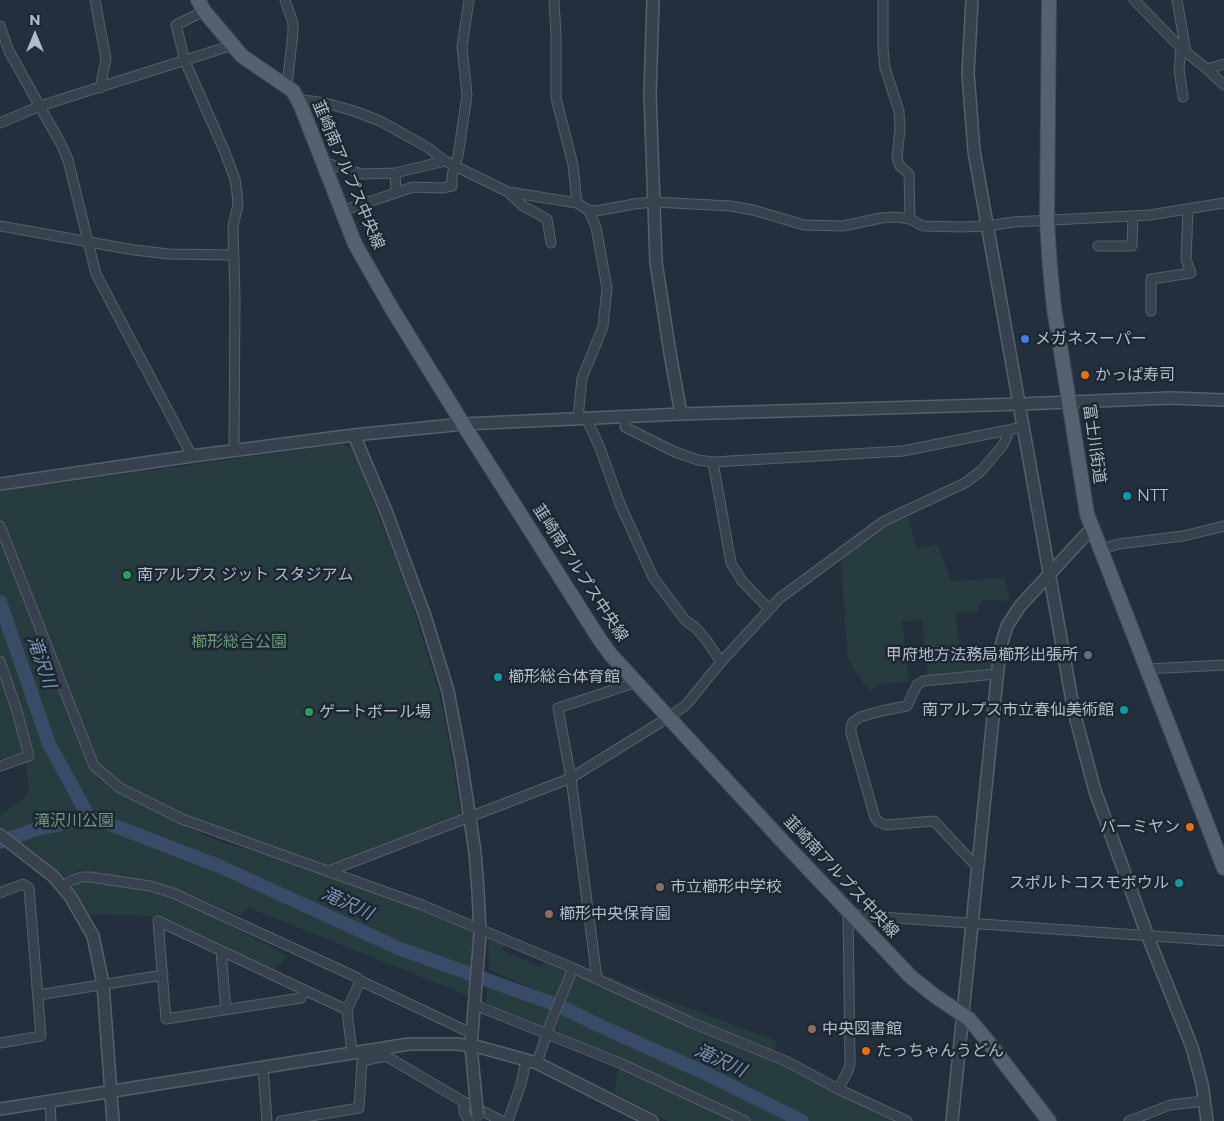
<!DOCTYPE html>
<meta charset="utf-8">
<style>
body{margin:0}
#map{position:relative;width:1224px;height:1121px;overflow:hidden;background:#242f3e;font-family:Montserrat,sans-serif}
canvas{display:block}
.north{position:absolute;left:10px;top:10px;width:50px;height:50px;-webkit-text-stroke:4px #1d2633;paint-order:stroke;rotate:0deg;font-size:14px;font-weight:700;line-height:20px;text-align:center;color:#b4bcc9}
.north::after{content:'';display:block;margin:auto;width:18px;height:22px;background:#b4bcc9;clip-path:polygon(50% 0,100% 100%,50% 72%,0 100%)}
</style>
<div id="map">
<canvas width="1224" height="1121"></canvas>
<div class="north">N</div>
</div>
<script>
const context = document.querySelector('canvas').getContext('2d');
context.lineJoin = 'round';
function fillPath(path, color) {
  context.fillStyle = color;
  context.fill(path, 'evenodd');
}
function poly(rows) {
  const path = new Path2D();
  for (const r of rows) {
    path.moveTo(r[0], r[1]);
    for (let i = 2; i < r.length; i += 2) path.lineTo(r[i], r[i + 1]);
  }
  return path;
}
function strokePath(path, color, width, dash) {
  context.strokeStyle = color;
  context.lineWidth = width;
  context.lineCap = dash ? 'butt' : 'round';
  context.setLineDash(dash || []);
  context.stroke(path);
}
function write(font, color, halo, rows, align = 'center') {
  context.font = font + ' Montserrat,"Noto Sans JP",sans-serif';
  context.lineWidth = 5;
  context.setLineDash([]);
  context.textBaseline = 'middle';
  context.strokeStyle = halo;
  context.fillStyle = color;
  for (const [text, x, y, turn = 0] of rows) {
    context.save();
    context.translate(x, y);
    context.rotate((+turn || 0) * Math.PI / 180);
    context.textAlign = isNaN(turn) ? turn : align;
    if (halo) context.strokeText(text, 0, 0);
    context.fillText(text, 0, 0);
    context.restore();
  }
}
const green = poly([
 [342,444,353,449,408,591,438,689,447,731,461,815,460,819,327,868,172,811,114,782,99,765,42,629,0,518,0,491],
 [906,510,917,549,937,544,951,581,1005,578,1010,601,982,600,977,611,956,614,961,659,992,656,992,671,928,678,922,619,902,622,909,682,881,684,869,691,848,660,840,552],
 [0,536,80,743,92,770,101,781,113,788,173,818,189,828,220,842,274,857,420,908,473,932,469,996,247,907,241,916,189,894,140,879,80,870,65,877,50,864,0,827,0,816,24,798,29,791,25,761,35,758,26,725,0,652],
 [0,669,25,752,0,759],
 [78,882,124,886,166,896,209,914,287,956,272,973,158,921,151,916,86,914,73,893,73,886],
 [488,938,504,944,502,950,542,967,545,960,568,970,557,999,489,970],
 [573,968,907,1121,802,1121,712,1077,609,1030,573,1012,560,999],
 [598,972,658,997,777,1041,772,1054,598,977],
 [488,982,553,1009,547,1028,486,1003],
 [559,1011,793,1119,792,1121,668,1121,614,1092,620,1063,563,1040,561,1034,552,1030]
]);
const river = poly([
 [0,602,49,744,90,819],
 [0,842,34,830,65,823,90,819,99,820,219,866,398,948,557,1005,609,1030,705,1073,802,1121]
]);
const minor = poly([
 [95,0,106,59,100,88],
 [285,0,293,23,293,32,287,86],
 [554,0,556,35,556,98,573,165,577,203],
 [883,0,883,48,885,68,899,111,900,129,897,158,900,166,909,174,910,219],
 [1134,0,1181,48,1207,69,1224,85],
 [1177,0,1186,52],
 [204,11,176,25,185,61,224,150,235,179,237,193,238,205,233,226,235,298,234,451],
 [0,26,9,51,62,146,68,160,96,274,192,456],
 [1181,48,1179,69,1183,97],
 [1207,69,1224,64],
 [297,99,325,103,354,111,380,121,427,147,445,161],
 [0,123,40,106,233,45],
 [323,162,362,174,395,173,445,161,508,192,577,203,588,210,596,227,607,288,603,327,582,378,578,418],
 [395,173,396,192],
 [508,192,523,206,547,219,551,243],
 [588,210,596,211,634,204,654,202,731,206,753,210,804,225,843,226,881,218,896,217,910,219,923,226,961,227,988,226,1013,222,1150,215,1224,203],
 [342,211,413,187,442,188,452,186,452,175,458,156,467,95,462,47,469,0],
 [0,226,134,250,169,254,233,255],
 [1098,246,1132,246,1133,217],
 [1151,311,1151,279,1191,273,1186,260,1188,210],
 [625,416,625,427,675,452,698,460,713,462,903,451,1023,427],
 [586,418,600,448,620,504,653,577,685,620,696,628,707,641,721,662],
 [713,462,731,563,742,581,769,609],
 [0,526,94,766,120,788,182,819,422,905,573,968,690,1022,788,1062,838,1089,907,1121],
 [1100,550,1118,544,1183,536,1224,526],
 [0,661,17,711,29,756,0,766],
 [1147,669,1224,665],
 [978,868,934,821,886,825,879,822,875,818,851,733,851,727,853,722,860,717,881,711,907,706,917,685,923,681,996,674],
 [329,871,571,778,669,717,686,705,721,662,780,598,884,521,965,483,981,471,1003,445,1007,436,1007,430],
 [62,886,73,880,82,877,90,877,150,886,173,893,356,977,359,980,359,984,347,1010,352,1053],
 [0,893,23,884,29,888,41,1036,0,1043],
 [853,915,1224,941],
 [221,951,226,1010],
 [597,979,571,778,558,708,637,682],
 [359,980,473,1034],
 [305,990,301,998,166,1019,158,921,347,1010],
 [38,995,163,975],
 [475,1005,622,1064,745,1121],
 [537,1063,549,1027,573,968],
 [263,1067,267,1121],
 [838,1089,848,1071,850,1064,848,910],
 [50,1101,51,1121],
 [464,1102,464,1112,469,1121],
 [281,1121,359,1108,362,1061,386,1056,464,1102,502,1121],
 [508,1121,521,1084,526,1061],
 [1129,1121,1170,1105,1204,1101]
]);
const tertiary = poly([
 [653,0,650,94,656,262,670,353,681,414],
 [972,0,968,73,974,151,1074,712,1095,791,1148,937,1192,1047,1202,1084,1207,1121],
 [354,435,386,511,425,616,448,691,461,760,475,852,478,890,480,934,471,1046,476,1100],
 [0,484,192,456,354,435,463,424,681,414,1020,404,1171,398,1224,400],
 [0,835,53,876,70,896,93,936,103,984,113,1121],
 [0,1109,409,1044,457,1044,479,1047,537,1063,652,1121],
 [952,1121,1000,649,1007,626,1020,606,1092,528]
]);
const primary = poly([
 [198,0,204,11,242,56,293,91,301,106,355,244,392,309,463,424,600,640,611,655,786,845,911,977,935,996,969,1019,985,1038,1049,1121],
 [1049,0,1047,222,1050,268,1054,308,1087,514,1224,868]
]);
const tertiaryBridge = poly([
 [476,1100,478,1116]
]);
const markers = [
 [1025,339,5,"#3f7fe0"],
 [1085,375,5,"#e8710a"],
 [1127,496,5,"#0f9aa8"],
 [127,575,5,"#2e9e5b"],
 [1088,655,5,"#5c6f8a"],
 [498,677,5,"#0f9aa8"],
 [1124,710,5,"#0f9aa8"],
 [309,712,5,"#2e9e5b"],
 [1190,827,5,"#e8710a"],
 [1179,883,5,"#0f9aa8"],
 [660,887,5,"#8d6e63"],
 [549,914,5,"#8d6e63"],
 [812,1029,5,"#8d6e63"],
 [866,1051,5,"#e8710a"]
];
const streetNames = [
 ["韮崎南アルプス中央線",348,175,67],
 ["富士川街道",1094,444,82],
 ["韮崎南アルプス中央線",580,573,57],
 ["韮崎南アルプス中央線",841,877,47]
];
const poiNames = [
 ["メガネスーパー",1035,339],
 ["かっぱ寿司",1095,375],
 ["NTT",1137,496],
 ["南アルプス ジット スタジアム",137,575],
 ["甲府地方法務局櫛形出張所",1078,655,"right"],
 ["櫛形総合体育館",508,677],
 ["南アルプス市立春仙美術館",1114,710,"right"],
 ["ゲートボール場",319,712],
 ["バーミヤン",1180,827,"right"],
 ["スポルトコスモボウル",1169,883,"right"],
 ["市立櫛形中学校",670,887],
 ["櫛形中央保育園",559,914],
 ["中央図書館",822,1029],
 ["たっちゃんうどん",876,1051]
];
const parkNames = [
 ["櫛形総合公園",239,642],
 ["滝沢川公園",74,821]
];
const waterNames = [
 ["滝沢川",41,662,71],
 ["滝沢川",347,904,25],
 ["滝沢川",720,1061,25]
];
fillPath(green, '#263c3f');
strokePath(river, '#394c67', 14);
strokePath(minor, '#565f6c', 11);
strokePath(tertiary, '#565f6c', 14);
strokePath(primary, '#414a57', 16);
strokePath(minor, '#38414e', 9);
strokePath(tertiary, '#38414e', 11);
strokePath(primary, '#56606e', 14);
strokePath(tertiaryBridge, '#565f6c', 14, []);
strokePath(tertiaryBridge, '#38414e', 11);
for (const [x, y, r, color] of markers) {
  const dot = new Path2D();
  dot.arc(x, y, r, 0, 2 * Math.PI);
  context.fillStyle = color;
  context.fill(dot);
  strokePath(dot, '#1d2633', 2);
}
write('16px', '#b4bcc9', '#1d2633', streetNames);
write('16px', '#b4bcc9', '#1d2633', poiNames, 'left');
write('16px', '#6b9a76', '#1d2633', parkNames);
write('italic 18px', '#7c92b1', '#1d2633', waterNames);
</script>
